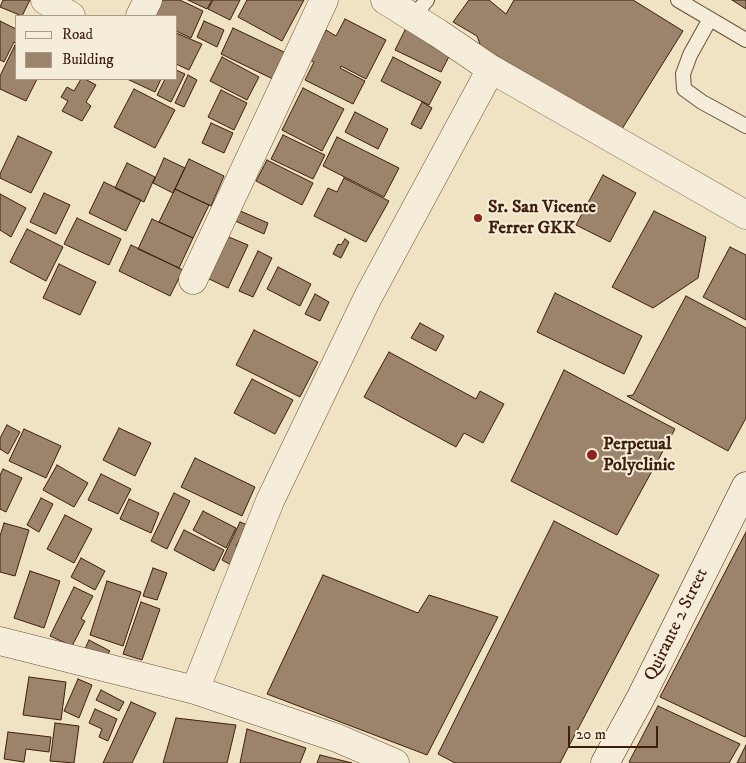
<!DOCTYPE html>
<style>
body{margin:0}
#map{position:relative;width:746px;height:763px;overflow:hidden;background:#efe3c4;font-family:"IM FELL DW Pica",serif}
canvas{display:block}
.legend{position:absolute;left:15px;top:15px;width:162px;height:65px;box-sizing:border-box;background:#f5edd9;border:1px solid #ac9a87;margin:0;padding:6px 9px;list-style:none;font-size:15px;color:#3f1e0b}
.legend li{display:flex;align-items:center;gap:10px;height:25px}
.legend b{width:25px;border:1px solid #ac9a87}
.scale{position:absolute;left:568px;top:726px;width:90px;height:22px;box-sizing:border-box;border:2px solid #3f1e0b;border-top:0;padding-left:6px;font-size:15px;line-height:18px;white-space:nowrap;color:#3f1e0b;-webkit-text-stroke:4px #f5edd9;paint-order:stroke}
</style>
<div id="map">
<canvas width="746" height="763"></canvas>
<ul class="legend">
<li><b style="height:6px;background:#f5edd9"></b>Road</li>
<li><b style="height:14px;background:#9b846b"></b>Building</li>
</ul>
<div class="scale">20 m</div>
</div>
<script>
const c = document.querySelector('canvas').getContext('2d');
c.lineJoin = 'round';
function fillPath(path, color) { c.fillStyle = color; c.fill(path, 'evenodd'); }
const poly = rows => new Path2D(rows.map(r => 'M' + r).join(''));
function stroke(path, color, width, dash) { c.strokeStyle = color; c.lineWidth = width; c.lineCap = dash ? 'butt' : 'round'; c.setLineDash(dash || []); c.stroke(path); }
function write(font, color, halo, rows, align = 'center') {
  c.font = font + ' "IM FELL DW Pica",serif'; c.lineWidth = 4; c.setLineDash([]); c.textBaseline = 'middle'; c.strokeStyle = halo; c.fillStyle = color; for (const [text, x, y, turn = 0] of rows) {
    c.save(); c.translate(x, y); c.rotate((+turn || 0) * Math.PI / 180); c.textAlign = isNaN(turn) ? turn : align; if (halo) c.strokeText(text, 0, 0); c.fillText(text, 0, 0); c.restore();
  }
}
const building = poly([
 [3,0,30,0,22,16,0,7,3,0],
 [161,0,180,0,203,11,191,38,176,31,176,16,153,16,161,0],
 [188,0,212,0,207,9,188,0],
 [213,0,240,0,230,20,208,9,213,0],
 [247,0,304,0,282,41,238,17,247,0],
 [469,0,489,0,506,14,514,0,633,0,683,31,622,129,481,47,477,36,453,22,469,0],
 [732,0,746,0,746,9,732,0],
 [345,19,386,40,366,79,341,66,340,68,365,81,353,104,305,80,314,62,310,60,326,30,336,36,345,19],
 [0,21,16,29,16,44,14,42,4,62,0,60,0,21],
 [204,21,224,30,217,47,197,37,204,21],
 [408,24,454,47,441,72,395,50,408,24],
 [233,28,286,53,273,79,221,54,233,28],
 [176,33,202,44,189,70,176,64,176,33],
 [15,45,16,79,37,79,26,101,0,89,0,76,15,45],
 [222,57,259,77,247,100,210,81,222,57],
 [393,57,441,82,429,105,381,81,393,57],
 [176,70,185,74,171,102,157,95,165,79,176,79,176,70],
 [188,75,197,80,184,107,175,103,188,75],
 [81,79,85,79,96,85,86,102,91,106,82,121,62,111,68,101,61,97,67,87,74,91,81,79],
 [127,79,161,79,155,92,127,79],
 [303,88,344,109,322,151,282,130,303,88],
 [134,89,175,110,155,148,114,127,134,89],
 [221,90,247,103,234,130,208,117,221,90],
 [422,102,432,108,421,129,411,124,422,102],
 [355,112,388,129,378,149,345,132,355,112],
 [211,123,233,133,224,153,202,143,211,123],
 [283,135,325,155,313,179,271,159,283,135],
 [18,136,52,152,31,193,0,178,0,174,18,136],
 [337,137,399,168,384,197,323,166,337,137],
 [164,158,185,168,173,193,153,183,164,158],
 [189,159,224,176,211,206,175,189,189,159],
 [267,160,313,183,302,205,256,181,267,160],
 [127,163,155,177,144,202,115,188,127,163],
 [603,175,636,193,610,242,576,225,603,175],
 [344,178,389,201,366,242,314,216,328,188,337,192,344,178],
 [104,182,141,200,126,231,89,213,104,182],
 [175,189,209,205,193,238,159,222,175,189],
 [44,193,70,205,56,234,30,222,44,193],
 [0,194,26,208,11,237,0,230,0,194],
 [238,210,268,223,264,234,233,220,238,210],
 [654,211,706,237,698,278,653,308,612,287,654,211],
 [77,218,121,239,109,265,64,244,77,218],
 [152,219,193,238,179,268,138,249,152,219],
 [27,229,63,247,46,281,10,262,27,229],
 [224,235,248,245,228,288,205,277,224,235],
 [345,239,349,242,341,258,333,254,338,244,341,245,345,239],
 [131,245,183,270,170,296,119,271,131,245],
 [730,247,746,255,746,320,703,297,730,247],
 [258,251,272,258,253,297,239,291,258,251],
 [59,264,96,282,80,315,43,298,59,264],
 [278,267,311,284,300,306,267,289,278,267],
 [555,293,642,336,624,374,537,332,555,293],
 [315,294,329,302,320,321,305,314,315,294],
 [686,296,746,328,746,418,728,451,627,396,633,395,686,296],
 [420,323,444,336,436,351,411,338,420,323],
 [254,330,318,362,300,397,236,365,254,330],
 [389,352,476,399,480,391,504,404,483,443,464,433,456,447,364,397,389,352],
 [564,370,675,429,617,535,511,481,564,370],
 [252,379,293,400,275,434,234,413,252,379],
 [7,425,20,432,8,454,0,449,0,438,7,425],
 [119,428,151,443,135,476,103,460,119,428],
 [24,429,61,446,46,478,9,461,24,429],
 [195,458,255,487,242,516,181,487,195,458],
 [57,465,88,483,74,507,43,490,57,465],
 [3,469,22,478,6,512,0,509,0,475,3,469],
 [101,474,131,489,118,514,88,500,101,474],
 [174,493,190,501,167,549,151,541,174,493],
 [41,498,53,504,39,532,27,525,41,498],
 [129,499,159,513,151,533,120,519,129,499],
 [203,511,236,528,226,548,193,530,203,511],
 [65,515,92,529,74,563,47,549,65,515],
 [554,521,659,575,560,763,455,763,438,754,554,521],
 [240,522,250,526,243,541,240,539,236,546,241,548,233,566,222,560,240,522],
 [4,523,29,530,15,576,0,572,0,536,4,523],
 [184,530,224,550,214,571,174,550,184,530],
 [746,532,746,735,745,737,660,697,746,532],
 [81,558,105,571,95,590,71,577,81,558],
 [153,568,167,573,157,600,143,596,153,568],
 [30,571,60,581,44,628,14,618,30,571],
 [323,575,418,613,429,595,498,617,427,755,267,694,323,575],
 [107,581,141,592,123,646,90,635,107,581],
 [74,587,93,596,81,619,85,621,72,646,50,636,74,587],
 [141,602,160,609,142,660,123,654,141,602],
 [89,640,110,651,107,655,84,651,89,640],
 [29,677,66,682,61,720,23,715,29,677],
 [78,679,92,685,79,718,64,711,78,679],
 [101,690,124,702,119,711,96,700,101,690],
 [131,702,156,713,132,763,103,763,131,702],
 [658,706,740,744,729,763,631,763,629,762,658,706],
 [95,709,117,719,108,741,99,737,102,729,89,723,95,709],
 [176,718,236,725,227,763,163,763,176,718],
 [55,723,79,726,74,763,50,761,55,723],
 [247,729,306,748,300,763,240,763,247,729],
 [8,732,51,737,49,752,26,749,24,762,4,759,8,732],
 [746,745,746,763,737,763,746,745],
 [320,755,352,763,317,763,320,755]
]);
const lane = poly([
 [678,0,746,40],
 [413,17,427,0],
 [710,19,690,55,683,74,684,89,702,102,746,126]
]);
const street = poly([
 [45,0,71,16],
 [385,0,438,33,491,69,746,215],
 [140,16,148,0],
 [193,280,324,0],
 [0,641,195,690,337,738,395,763],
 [195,690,270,501,368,297,491,69]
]);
const secondary = poly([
 [605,763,640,699,746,486]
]);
const markers = [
 [478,218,5,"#8f2418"],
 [592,455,6,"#8f2418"]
];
const poiNames = [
 ["Sr. San Vicente",488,208],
 ["Ferrer GKK",488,229],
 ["Perpetual",603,445],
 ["Polyclinic",603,466]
];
const streetNames = [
 ["Quirante 2 Street",677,625,-64]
];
fillPath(building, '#9b846b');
stroke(building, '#3f1e0b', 1);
stroke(lane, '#6b4f39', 16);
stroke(street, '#6b4f39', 29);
stroke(secondary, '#3f1e0b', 29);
stroke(lane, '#f5edd9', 14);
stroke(street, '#f5edd9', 28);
stroke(secondary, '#f5edd9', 28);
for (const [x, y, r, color] of markers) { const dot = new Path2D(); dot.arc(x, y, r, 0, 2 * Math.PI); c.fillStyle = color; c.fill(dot); stroke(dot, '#f5edd9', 2); }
write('bold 18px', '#3f1e0b', '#f5edd9', poiNames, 'left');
write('18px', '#3f1e0b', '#f5edd9', streetNames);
</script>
